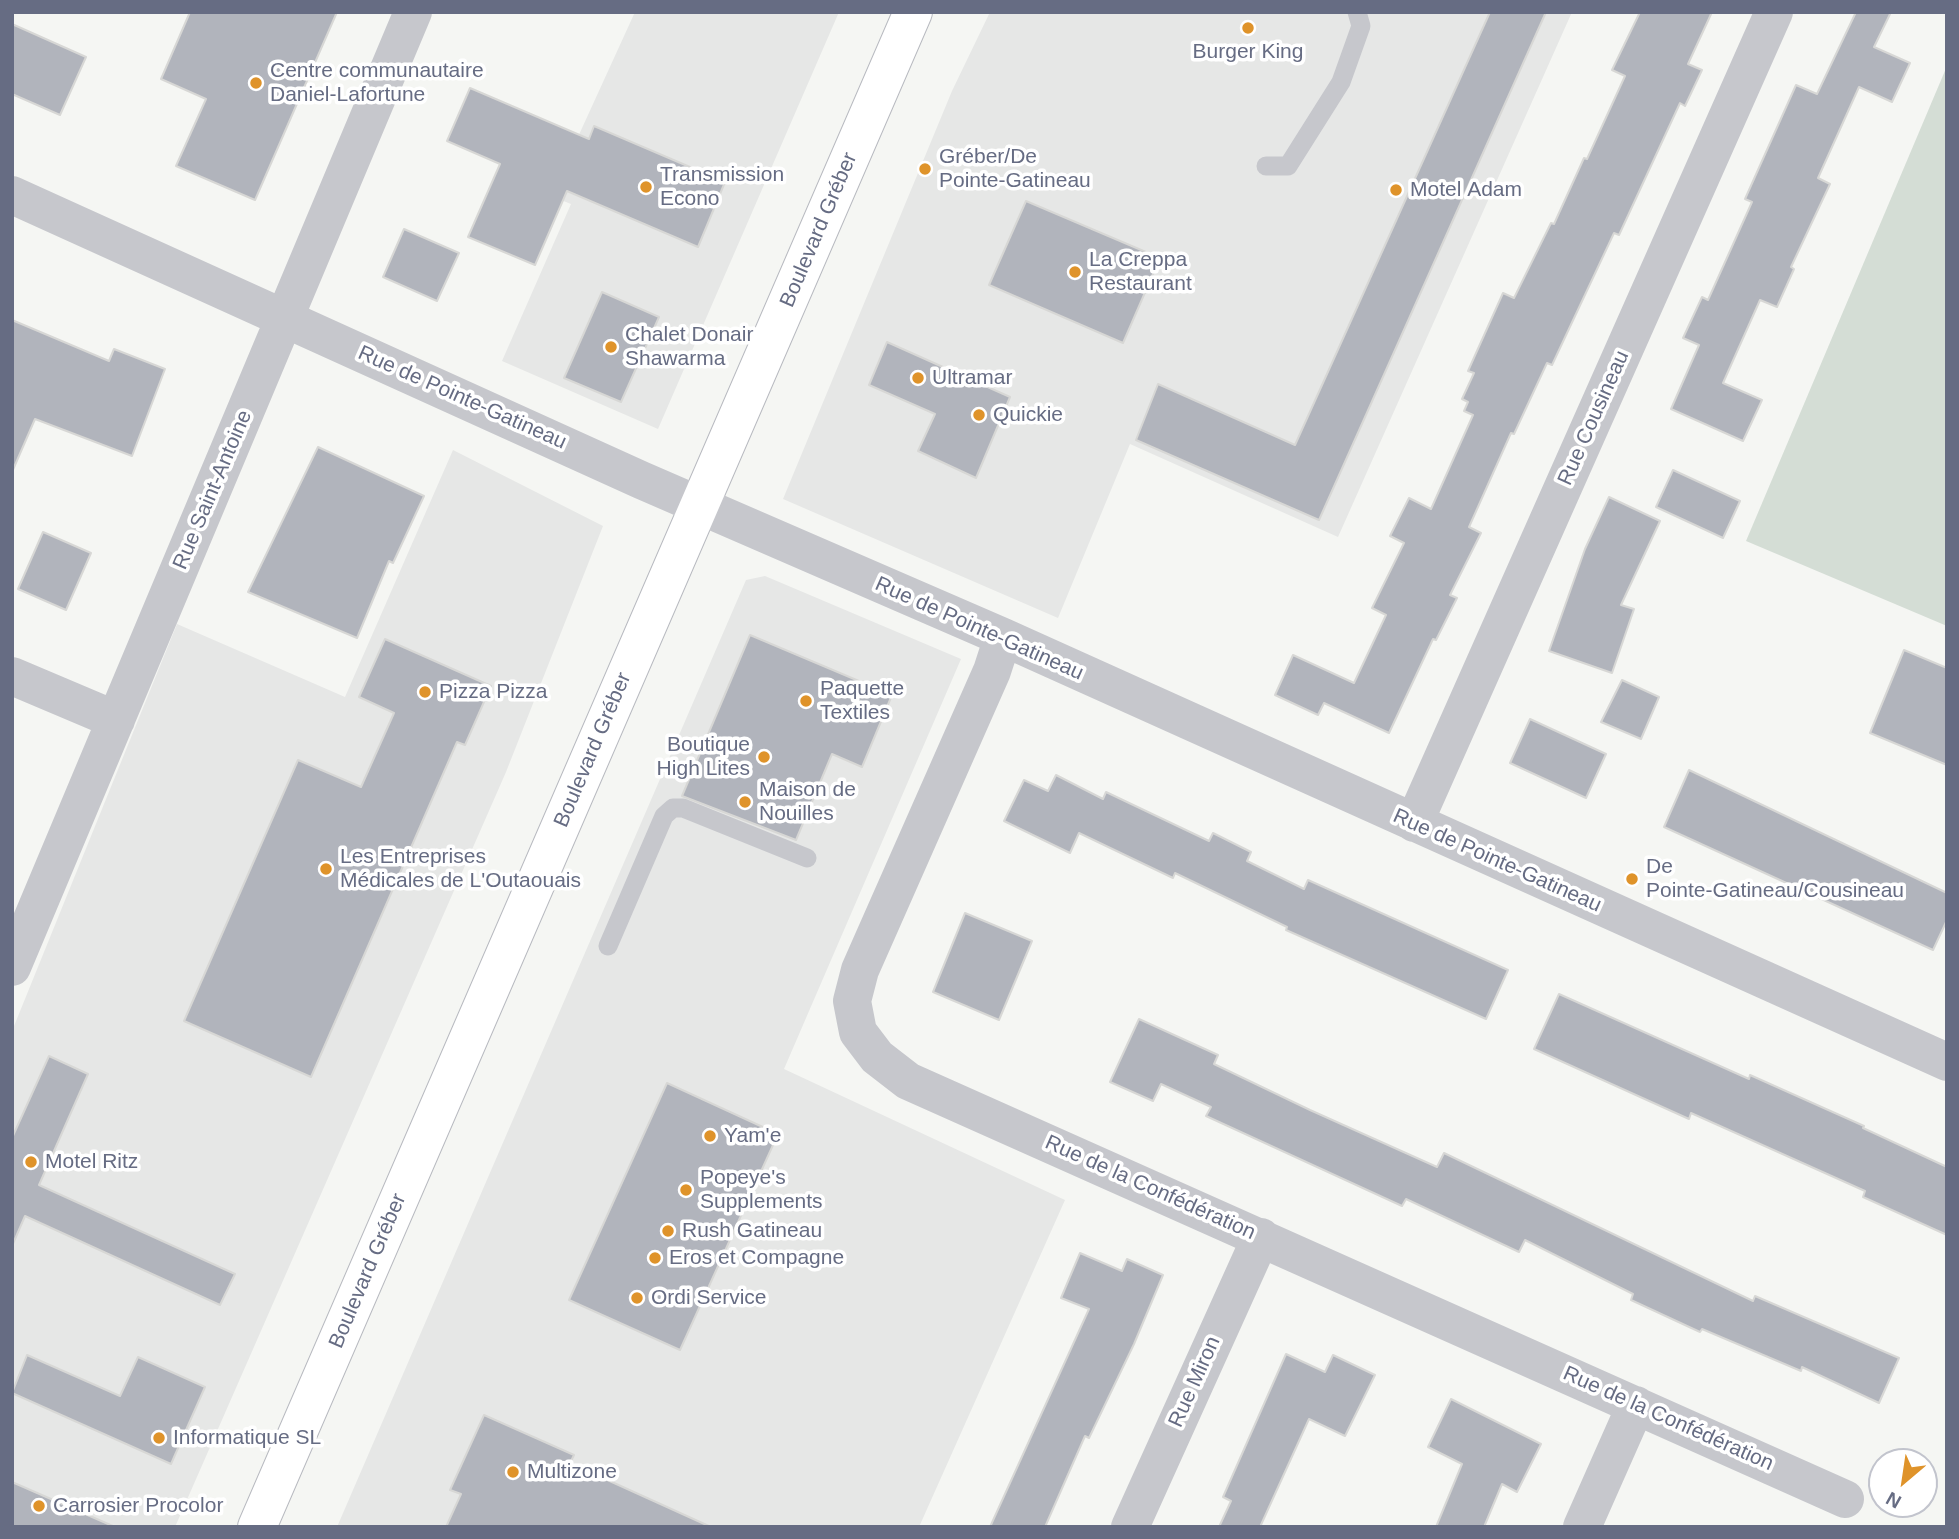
<!DOCTYPE html>
<meta charset="utf-8">
<style>
body{margin:0}
#map{position:relative;width:1959px;height:1539px;overflow:hidden;background:#f5f6f3;font-family:Helvetica,sans-serif}
canvas{display:block}
.frame{position:absolute;inset:0;border:14px solid #666c83;pointer-events:none}
.north{position:absolute;left:1868px;top:1448px;width:70px;height:70px;box-sizing:border-box;background:#fff;border:2px solid #c2c4cd;border-radius:50%;rotate:209deg;font-size:19px;font-weight:700;line-height:28px;text-align:center;color:#666c83}
.north::after{content:'';display:block;margin:auto;width:24px;height:32px;background:#df932a;clip-path:polygon(50% 0,100% 100%,50% 72%,0 100%)}
</style>
<div id="map">
<canvas width="1959" height="1539"></canvas>
<div class="frame"></div>
<div class="north">N</div>
</div>
<script>
const c = document.querySelector('canvas').getContext('2d');
c.lineJoin = 'round';
function fillPath(path, color) { c.fillStyle = color; c.fill(path, 'evenodd'); }
const poly = rows => new Path2D(rows.map(r => 'M' + r).join(''));
function stroke(path, color, width, dash) { c.strokeStyle = color; c.lineWidth = width; c.lineCap = dash ? 'butt' : 'round'; c.setLineDash(dash || []); c.stroke(path); }
function write(font, color, halo, rows, align = 'center') {
  c.font = font + ' Helvetica,sans-serif'; c.lineWidth = 7; c.setLineDash([]); c.textBaseline = 'middle'; c.strokeStyle = halo; c.fillStyle = color; for (const [text, x, y, turn = 0] of rows) {
    c.save(); c.translate(x, y); c.rotate((+turn || 0) * Math.PI / 180); c.textAlign = isNaN(turn) ? turn : align; if (halo) c.strokeText(text, 0, 0); c.fillText(text, 0, 0); c.restore();
  }
}
const built = poly([
 [635,12,839,12,658,429,502,361,571,204,551,196],
 [990,12,1572,12,1338,537,1130,444,1058,618,783,499,952,91],
 [453,450,603,526,506,772,175,1527,12,1527,12,1031,177,624,345,697],
 [765,576,961,659,784,1069,1065,1200,919,1527,337,1527,746,580]
]);
const green = poly([
 [1947,66,1947,626,1746,541]
]);
const building = poly([
 [190,12,337,12,255,200,176,166,206,99,161,79,190,12],
 [1490,12,1546,12,1319,520,1136,440,1158,384,1295,445,1490,12],
 [1640,12,1712,12,1688,64,1702,70,1685,106,1680,103,1619,235,1614,233,1552,365,1547,363,1514,434,1511,433,1469,527,1481,533,1450,595,1457,598,1436,640,1433,639,1389,733,1324,703,1318,715,1275,695,1293,655,1354,683,1386,615,1372,608,1404,543,1390,536,1409,498,1431,509,1473,415,1464,411,1468,402,1462,399,1474,373,1468,371,1503,293,1514,298,1551,223,1554,224,1584,158,1587,159,1625,76,1612,70,1640,12],
 [1856,12,1891,12,1874,47,1910,63,1892,102,1859,87,1818,178,1830,184,1791,267,1794,269,1777,307,1760,300,1723,383,1762,400,1743,441,1671,409,1699,345,1683,338,1702,297,1708,300,1752,202,1745,199,1796,85,1817,94,1856,12],
 [12,24,86,57,60,115,12,94,12,24],
 [470,88,589,139,594,126,725,182,698,247,567,191,535,265,468,237,500,164,447,141,470,88],
 [1026,201,1160,258,1123,343,989,285,1026,201],
 [404,229,459,253,437,301,383,277,404,229],
 [602,292,659,317,621,402,564,378,602,292],
 [12,320,109,361,114,349,165,369,132,456,35,419,12,472,12,320],
 [887,342,1010,397,976,478,918,451,935,414,869,385,887,342],
 [318,447,424,496,393,563,389,561,357,638,248,592,318,447],
 [1673,470,1740,501,1723,538,1656,507,1673,470],
 [1609,497,1660,521,1621,605,1634,609,1612,673,1549,651,1585,549,1609,497],
 [43,532,91,553,66,610,18,589,43,532],
 [750,635,892,695,862,767,832,754,796,840,682,796,750,635],
 [385,639,491,686,465,745,457,742,311,1077,184,1021,298,760,361,787,394,713,359,697,385,639],
 [1904,650,1947,668,1947,765,1870,733,1904,650],
 [1622,680,1659,697,1641,739,1601,722,1622,680],
 [1530,719,1606,754,1586,798,1510,763,1530,719],
 [1689,770,1947,893,1947,920,1933,950,1664,827,1689,770],
 [1056,775,1103,799,1106,792,1209,841,1213,833,1251,852,1247,861,1304,889,1308,880,1508,970,1486,1019,1286,930,1287,927,1175,873,1173,878,1079,833,1070,853,1004,821,1024,780,1048,791,1056,775],
 [965,913,1032,941,999,1020,933,992,965,913],
 [1559,994,1749,1079,1750,1075,1864,1126,1863,1128,1947,1167,1947,1235,1863,1197,1865,1191,1691,1113,1689,1119,1534,1049,1559,994],
 [1139,1019,1218,1055,1214,1064,1310,1110,1437,1167,1444,1153,1753,1301,1755,1296,1899,1358,1879,1403,1802,1367,1801,1371,1702,1329,1700,1332,1631,1300,1633,1294,1525,1240,1519,1252,1406,1199,1402,1206,1206,1116,1211,1107,1161,1084,1153,1101,1110,1082,1139,1019],
 [49,1056,88,1074,39,1185,235,1274,220,1305,25,1216,12,1246,12,1138,49,1056],
 [667,1083,778,1134,680,1350,569,1300,667,1083],
 [1080,1253,1122,1271,1127,1259,1163,1275,1134,1344,1089,1438,1085,1436,1045,1527,990,1527,1089,1309,1061,1298,1080,1253],
 [1286,1354,1325,1372,1333,1355,1375,1375,1345,1436,1309,1419,1260,1527,1219,1527,1231,1501,1223,1497,1286,1354],
 [27,1355,120,1396,138,1357,205,1387,171,1464,12,1393,27,1355],
 [1451,1399,1541,1444,1517,1492,1502,1484,1484,1527,1436,1527,1462,1464,1428,1447,1451,1399],
 [484,1415,574,1455,570,1463,711,1527,446,1527,461,1494,450,1490,484,1415],
 [12,1482,115,1527,12,1527,12,1482]
]);
const service = poly([
 [1266,166,1288,166,1341,82,1361,26,1357,12],
 [608,946,664,816,673,808,683,808,807,858]
]);
const minor = poly([
 [12,195,641,480,1003,637,1947,1062],
 [1003,637,992,671,860,970,852,1001,858,1032,877,1057,908,1081,1845,1499],
 [12,676,116,720],
 [1414,823,1774,12],
 [12,967,413,12],
 [1130,1527,1261,1237],
 [1582,1527,1636,1405]
]);
const secondary = poly([
 [257,1527,913,12]
]);
const markers = [
 [1248,28,7,"#df932a"],
 [256,83,7,"#df932a"],
 [925,169,7,"#df932a"],
 [646,187,7,"#df932a"],
 [1396,190,7,"#df932a"],
 [1075,272,7,"#df932a"],
 [611,347,7,"#df932a"],
 [918,378,7,"#df932a"],
 [979,415,7,"#df932a"],
 [425,692,7,"#df932a"],
 [806,701,7,"#df932a"],
 [764,757,7,"#df932a"],
 [745,802,7,"#df932a"],
 [326,869,7,"#df932a"],
 [1632,879,7,"#df932a"],
 [710,1136,7,"#df932a"],
 [31,1162,7,"#df932a"],
 [686,1190,7,"#df932a"],
 [668,1231,7,"#df932a"],
 [655,1258,7,"#df932a"],
 [637,1298,7,"#df932a"],
 [159,1438,7,"#df932a"],
 [513,1472,7,"#df932a"],
 [39,1506,7,"#df932a"]
];
const poiNames = [
 ["Burger King",1248,52,"center"],
 ["Centre communautaire",270,71],
 ["Daniel-Lafortune",270,95],
 ["Gréber/De",939,157],
 ["Pointe-Gatineau",939,181],
 ["Transmission",660,175],
 ["Econo",660,199],
 ["Motel Adam",1410,190],
 ["La Creppa",1089,260],
 ["Restaurant",1089,284],
 ["Chalet Donair",625,335],
 ["Shawarma",625,359],
 ["Ultramar",932,378],
 ["Quickie",993,415],
 ["Paquette",820,689],
 ["Textiles",820,713],
 ["Pizza Pizza",439,692],
 ["Boutique",750,745,"right"],
 ["High Lites",750,769,"right"],
 ["Maison de",759,790],
 ["Nouilles",759,814],
 ["Les Entreprises",340,857],
 ["Médicales de L'Outaouais",340,881],
 ["De",1646,867],
 ["Pointe-Gatineau/Cousineau",1646,891],
 ["Yam'e",724,1136],
 ["Motel Ritz",45,1162],
 ["Popeye's",700,1178],
 ["Supplements",700,1202],
 ["Rush Gatineau",682,1231],
 ["Eros et Compagne",669,1258],
 ["Ordi Service",651,1298],
 ["Informatique SL",173,1438],
 ["Multizone",527,1472],
 ["Carrosier Procolor",53,1506]
];
const streetNames = [
 ["Boulevard Gréber",819,230,-67],
 ["Rue de Pointe-Gatineau",462,398,24],
 ["Rue Cousineau",1594,418,-66],
 ["Rue Saint-Antoine",213,490,-67],
 ["Rue de Pointe-Gatineau",979,629,24],
 ["Boulevard Gréber",593,750,-67],
 ["Rue de Pointe-Gatineau",1497,861,24],
 ["Rue de la Confédération",1150,1188,24],
 ["Boulevard Gréber",368,1271,-67],
 ["Rue Miron",1195,1382,-66],
 ["Rue de la Confédération",1668,1419,24]
];
fillPath(built, '#e6e7e6');
fillPath(green, '#d4ddd5');
fillPath(building, '#b1b4bc');
stroke(building, '#d7d7d5', 2);
stroke(secondary, '#b8bac0', 40);
stroke(service, '#c6c7cc', 19);
stroke(minor, '#c6c7cc', 38);
stroke(secondary, '#fff', 38);
for (const [x, y, r, color] of markers) { const dot = new Path2D(); dot.arc(x, y, r, 0, 2 * Math.PI); c.fillStyle = color; c.fill(dot); stroke(dot, '#fff', 2.5); }
write('21px', '#666c83', '#fff', poiNames, 'left');
write('21px', '#666c83', '#fff', streetNames);
</script>
